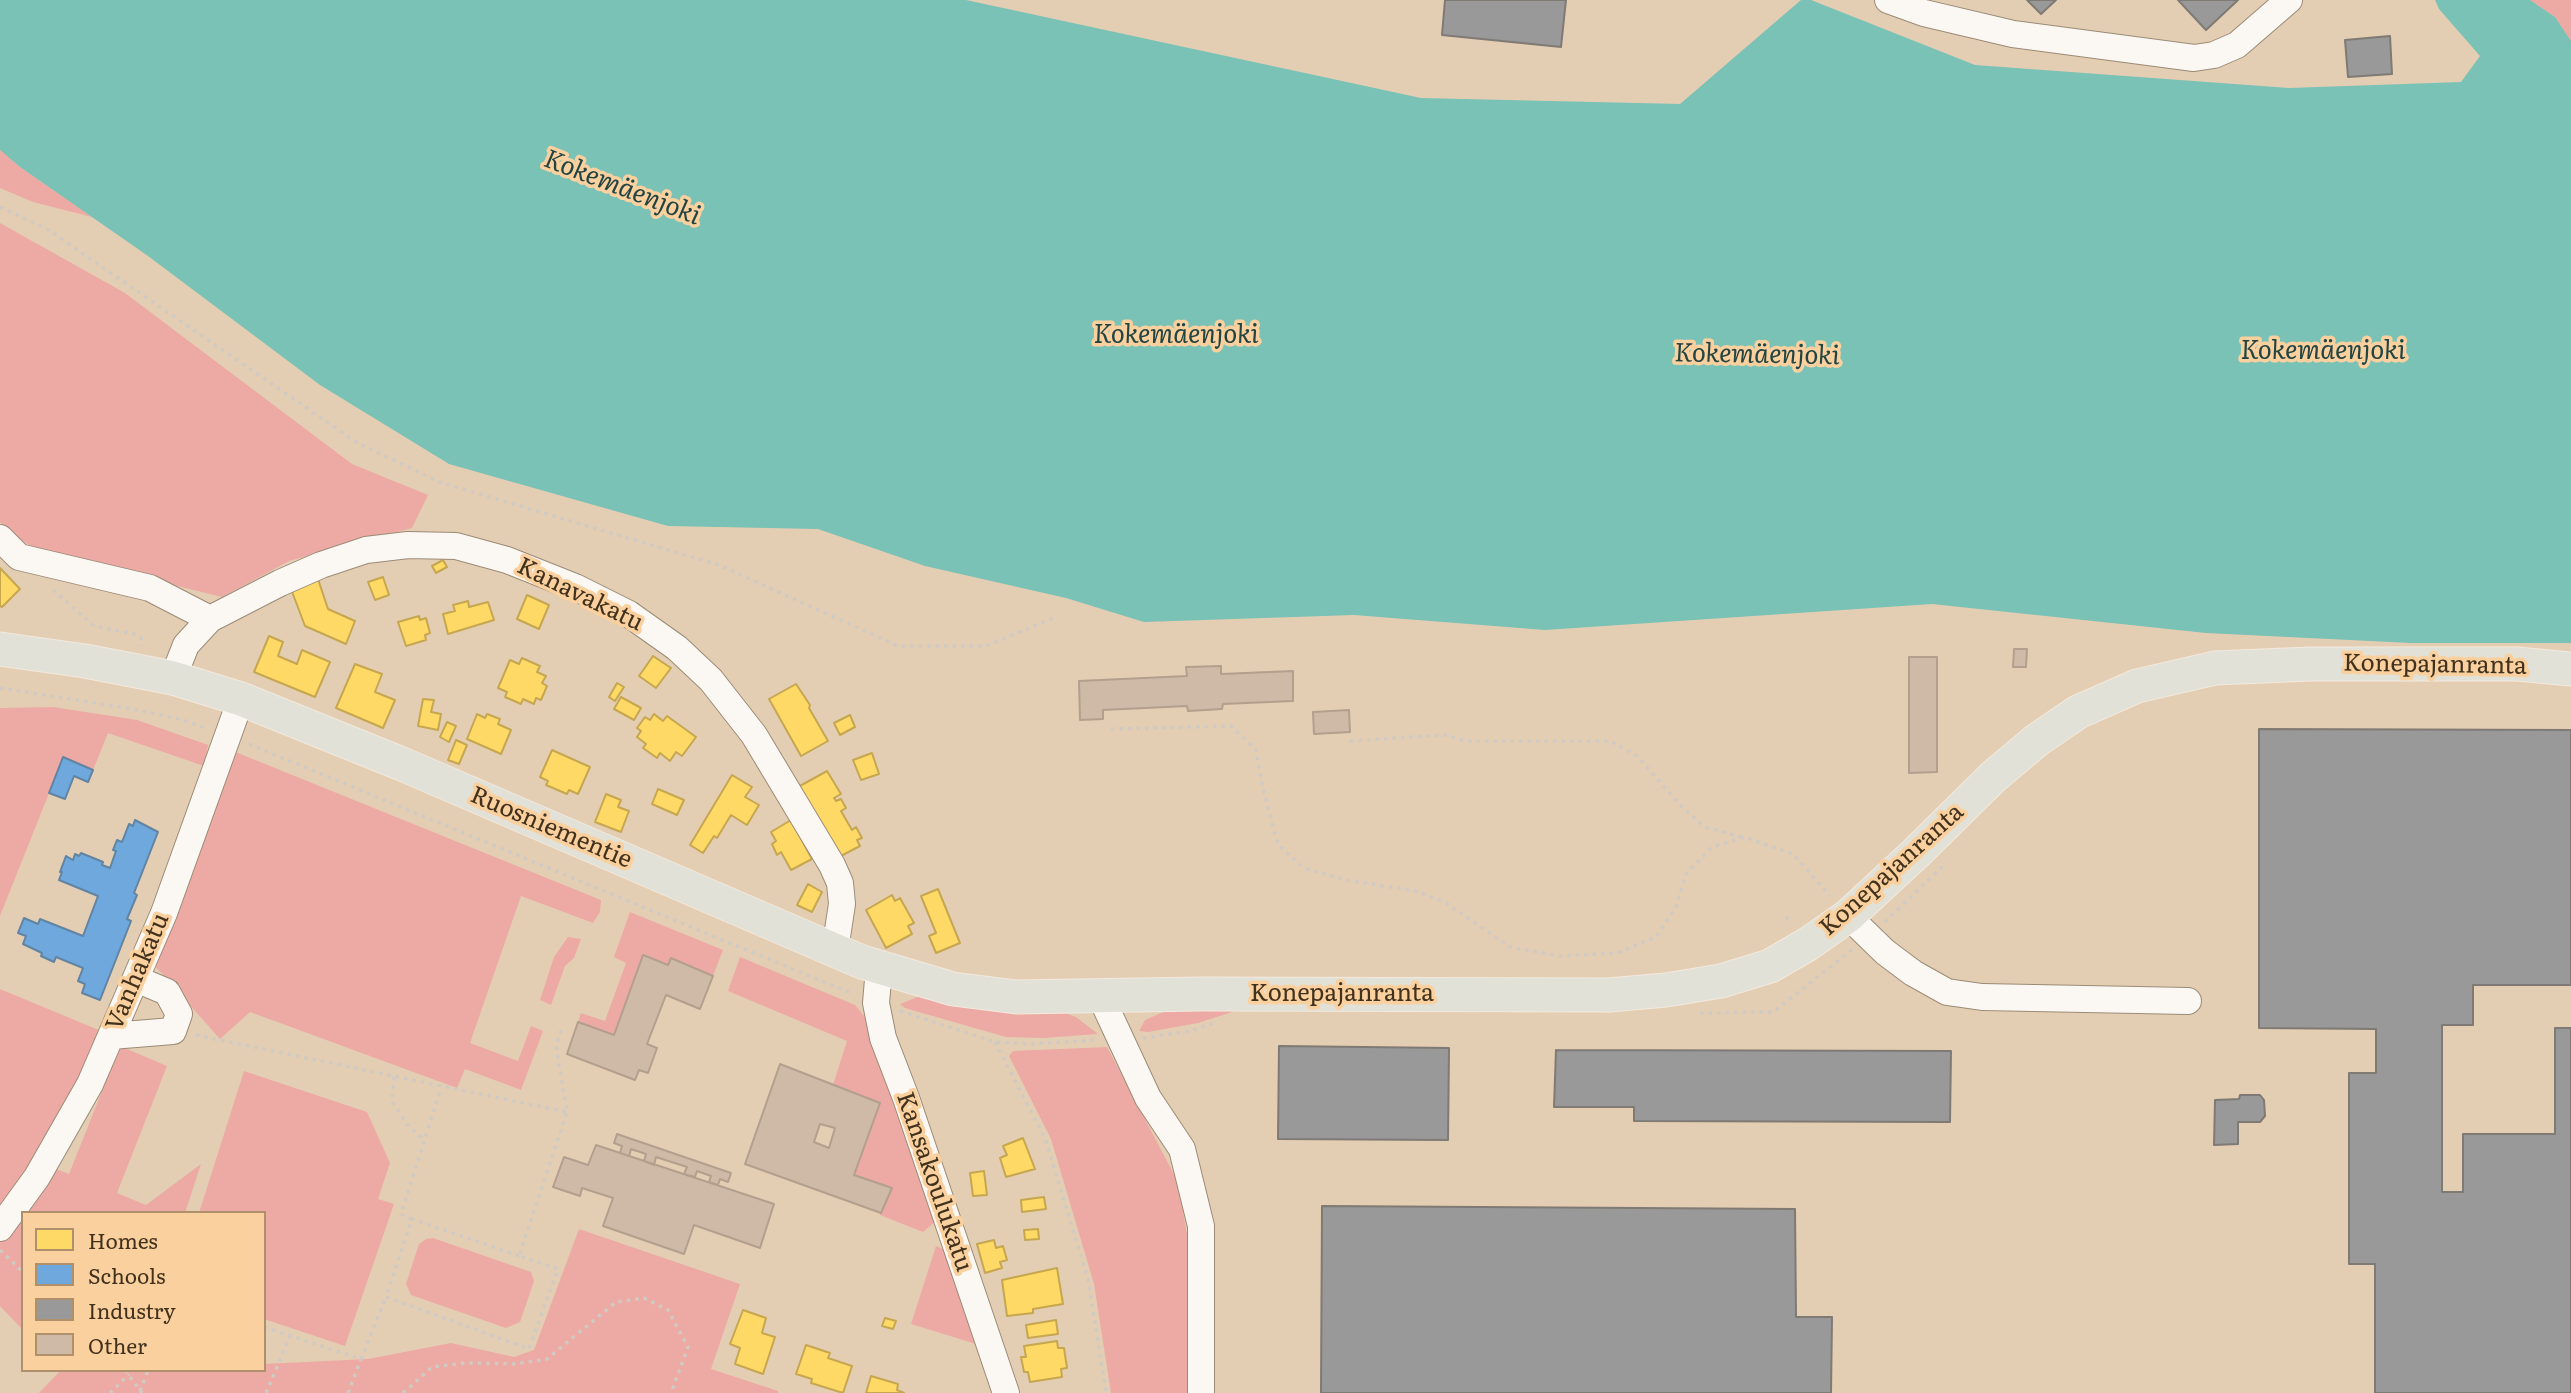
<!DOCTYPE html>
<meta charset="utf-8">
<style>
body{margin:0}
#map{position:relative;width:2571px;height:1393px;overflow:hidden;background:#e4ceb3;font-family:Literata,serif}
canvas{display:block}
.legend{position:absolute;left:21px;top:1211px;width:245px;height:161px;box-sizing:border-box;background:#f9d09e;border:2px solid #af906a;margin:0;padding:9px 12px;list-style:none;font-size:21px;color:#41311d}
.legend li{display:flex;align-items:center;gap:14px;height:35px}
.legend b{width:35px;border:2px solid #af906a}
</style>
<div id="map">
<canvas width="2571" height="1393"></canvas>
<ul class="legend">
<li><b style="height:19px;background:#ffd966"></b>Homes</li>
<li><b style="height:19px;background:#6fa8dc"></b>Schools</li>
<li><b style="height:19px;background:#999"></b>Industry</li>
<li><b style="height:19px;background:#cfbaa8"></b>Other</li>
</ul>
</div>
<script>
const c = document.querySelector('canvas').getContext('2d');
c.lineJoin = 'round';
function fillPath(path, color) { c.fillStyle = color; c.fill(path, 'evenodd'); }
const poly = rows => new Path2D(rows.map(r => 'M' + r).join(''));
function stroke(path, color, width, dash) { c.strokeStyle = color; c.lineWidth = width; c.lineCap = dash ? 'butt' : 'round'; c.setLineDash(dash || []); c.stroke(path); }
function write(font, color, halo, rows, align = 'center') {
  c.font = font + ' Literata,serif'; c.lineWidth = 7; c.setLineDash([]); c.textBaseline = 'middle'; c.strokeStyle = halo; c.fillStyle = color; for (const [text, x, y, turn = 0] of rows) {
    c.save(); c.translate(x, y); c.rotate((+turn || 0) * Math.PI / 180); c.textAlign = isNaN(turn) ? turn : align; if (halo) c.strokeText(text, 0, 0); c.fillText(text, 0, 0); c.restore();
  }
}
const green = poly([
 [2530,0,2571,0,2571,41,2555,17],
 [0,150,20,167,92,217,33,202,0,188],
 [0,223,125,293,352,464,428,495,412,528,289,561,222,597,43,553,14,536,0,522],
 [53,707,137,720,208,745,204,766,108,733,93,770,63,758,0,916,0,708],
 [233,751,601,900,600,912,593,923,521,896,470,1043,518,1061,531,1026,543,1031,521,1090,465,1069,457,1088,250,1012,220,1039,155,966],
 [630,912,723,950,713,976,671,958,668,965,644,955,614,1035,578,1022,581,1013,605,1021,626,963,614,957],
 [568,937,581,939,574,958,565,966,551,1005,540,1000,554,957],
 [740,957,855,1005,865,1017,938,1219,923,1232,880,1215,891,1188,854,1175,880,1103,833,1085,847,1041,728,991],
 [0,989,101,1031,64,1116,0,1214],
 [920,996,983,1010,1060,1011,1076,1017,1098,1034,1043,1038,1006,1037,905,1008,900,1004],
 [1241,1009,1198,1023,1148,1032,1139,1031,1145,1020,1168,1010],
 [120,1046,167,1066,117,1193,146,1205,201,1164,185,1213,23,1213,23,1330,0,1306,0,1239,56,1169,69,1174],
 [1107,1047,1178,1182,1188,1240,1188,1393,1111,1393,1094,1284,1051,1139,1009,1056,1013,1051],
 [244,1071,367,1112,390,1163,378,1199,394,1204,345,1346,264,1319,264,1213,199,1213],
 [579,1229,740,1284,711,1369,778,1391,778,1393,39,1393,61,1370,264,1370,264,1364,368,1359,451,1343,514,1357,534,1350],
 [433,1238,531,1272,534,1281,520,1322,506,1328,411,1295,406,1284,419,1244,426,1239],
 [936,1246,947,1251,976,1344,911,1324]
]);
const water = poly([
 [0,0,966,0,1421,98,1680,104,1801,0,1811,0,1975,65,2289,88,2461,82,2480,56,2439,9,2435,0,2530,0,2555,17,2571,41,2571,643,2411,643,2206,633,1932,604,1545,630,1354,615,1144,622,1066,598,925,566,818,529,668,526,449,464,320,385,148,256,20,167,0,150]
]);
const homes = poly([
 [443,560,447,567,436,573,432,566,443,560],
 [0,568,20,589,2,607,0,606,0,568],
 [383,577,389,595,375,600,368,582,383,577],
 [318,579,328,609,355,621,346,644,305,626,291,589,318,579],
 [527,595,549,605,539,629,517,619,527,595],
 [468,601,469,607,488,602,494,620,448,634,443,614,455,611,453,605,468,601],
 [419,616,420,620,426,618,430,633,425,635,426,640,406,646,398,622,419,616],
 [269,636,283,642,278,656,297,664,302,650,330,662,315,697,254,672,269,636],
 [653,656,671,668,656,688,639,676,653,656],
 [522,658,540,666,537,672,546,676,542,683,547,686,541,700,536,698,534,704,523,699,521,704,505,697,507,692,498,688,510,660,519,664,522,658],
 [355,664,382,674,375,692,395,700,383,728,336,708,355,664],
 [617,683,624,687,615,701,609,697,617,683],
 [796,684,810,705,809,708,828,741,801,756,769,699,796,684],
 [621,697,641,708,634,720,614,709,621,697],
 [423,699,434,700,431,712,441,714,438,730,418,726,423,699],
 [477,714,485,718,487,714,500,719,498,724,511,730,501,754,467,739,477,714],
 [654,714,663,721,667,716,696,737,682,756,676,752,670,761,660,753,657,758,643,748,646,744,637,737,641,731,637,728,645,717,650,720,654,714],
 [850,715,855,727,840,735,834,723,850,715],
 [447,722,456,726,449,742,440,737,447,722],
 [456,740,467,745,459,764,448,760,456,740],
 [552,750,590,767,578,794,569,790,567,794,546,785,548,781,540,777,552,750],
 [872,753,879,774,861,780,853,760,872,753],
 [827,771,841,794,834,798,836,801,841,799,846,808,841,811,852,830,856,827,862,838,857,840,860,846,837,858,798,787,827,771],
 [732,775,752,787,745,797,759,805,747,825,731,815,717,838,714,836,703,853,690,845,732,775],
 [658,789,684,800,677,815,652,804,658,789],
 [606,794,621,800,618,807,629,811,621,832,595,822,606,794],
 [791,820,812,859,791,870,781,852,777,855,772,844,776,841,771,832,791,820],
 [808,884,822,892,812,912,797,905,808,884],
 [938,889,960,943,936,953,929,936,936,933,921,896,938,889],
 [892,895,895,901,900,898,914,923,908,926,912,934,886,948,866,910,892,895],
 [1023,1138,1035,1169,1006,1177,1000,1158,1007,1155,1003,1146,1023,1138],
 [984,1171,987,1195,973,1196,970,1173,984,1171],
 [1044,1197,1046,1209,1022,1212,1021,1200,1044,1197],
 [1038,1229,1039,1239,1025,1240,1024,1230,1038,1229],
 [994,1240,996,1248,1003,1246,1007,1260,1000,1262,1002,1268,985,1273,977,1244,994,1240],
 [1057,1268,1063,1304,1033,1309,1033,1313,1007,1316,1002,1280,1057,1268],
 [743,1310,766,1318,762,1333,775,1337,763,1374,735,1364,740,1348,730,1344,743,1310],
 [885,1318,896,1321,893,1329,882,1326,885,1318],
 [1056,1320,1058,1334,1028,1338,1026,1325,1056,1320],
 [1057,1341,1058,1348,1064,1348,1067,1368,1061,1369,1062,1377,1030,1382,1028,1372,1024,1372,1021,1357,1026,1357,1024,1346,1057,1341],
 [806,1345,830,1353,828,1358,852,1366,843,1393,811,1383,812,1379,796,1374,806,1345],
 [871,1376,898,1384,897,1390,904,1393,866,1393,871,1376]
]);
const schools = poly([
 [63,757,93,770,88,782,74,776,65,799,49,793,63,757],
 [135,820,158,832,134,893,137,895,127,919,131,921,100,1000,82,993,85,984,78,981,83,968,56,957,54,962,41,956,42,953,23,944,26,936,18,933,24,918,38,924,40,919,83,936,98,896,59,880,62,872,60,872,66,856,73,860,75,854,79,856,81,853,103,862,102,865,110,868,116,851,113,850,117,840,122,842,129,824,133,826,135,820]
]);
const industry = poly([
 [1445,0,1566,0,1561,47,1442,35,1445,0],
 [2027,0,2056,0,2041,14,2027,0],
 [2178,0,2238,0,2206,30,2178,0],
 [2390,36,2392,74,2348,77,2345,40,2390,36],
 [2259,729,2571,730,2571,985,2473,985,2473,1025,2442,1025,2442,1192,2463,1192,2463,1134,2555,1134,2555,1028,2571,1028,2571,1393,2375,1393,2375,1264,2349,1264,2349,1073,2376,1073,2376,1029,2259,1028,2259,729],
 [1279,1046,1449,1048,1448,1140,1278,1139,1279,1046],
 [1556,1050,1951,1051,1950,1122,1634,1121,1634,1107,1554,1107,1556,1050],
 [2240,1095,2260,1095,2264,1100,2265,1116,2260,1122,2238,1122,2238,1144,2214,1145,2215,1100,2239,1099,2240,1095],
 [1322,1206,1795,1209,1796,1317,1832,1317,1831,1393,1321,1393,1322,1206]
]);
const building = poly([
 [2014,649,2027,649,2026,667,2013,667,2014,649],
 [1909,657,1937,657,1937,772,1909,773,1909,657],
 [1221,666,1221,674,1293,671,1293,701,1223,704,1222,709,1188,711,1187,706,1103,710,1103,719,1080,720,1079,681,1187,676,1186,667,1221,666],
 [1349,710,1350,732,1314,734,1313,712,1349,710],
 [643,955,668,965,671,958,713,976,700,1009,666,995,647,1044,657,1048,648,1073,639,1070,635,1080,567,1054,578,1022,614,1035,643,955],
 [780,1064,880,1103,854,1175,892,1188,881,1213,745,1164,780,1064],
 [820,1124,835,1128,829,1148,814,1142,820,1124],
 [617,1134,731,1173,728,1182,720,1179,718,1185,709,1182,711,1176,697,1171,695,1177,684,1174,687,1167,656,1157,654,1165,644,1161,646,1154,631,1149,629,1156,620,1153,622,1146,614,1143,617,1134],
 [596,1145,774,1204,760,1248,694,1225,684,1254,603,1226,613,1198,582,1188,580,1196,553,1187,564,1157,588,1165,596,1145]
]);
const path = poly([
 [0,207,47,229,356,442,439,482,719,565,898,646,986,646,1058,616],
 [53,590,94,626,135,634,141,638,141,646],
 [0,688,127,708,180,719,206,728],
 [1111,729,1231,726,1256,750,1263,789,1278,845,1304,868,1346,880,1416,891,1446,903,1510,947,1559,956,1617,953,1656,937,1676,907,1686,874,1712,847,1744,837,1793,854,1830,896],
 [1350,741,1444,735,1467,741,1610,741,1637,756,1681,806,1705,827,1742,837],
 [249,744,853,994],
 [1786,917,1792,924],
 [1885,922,1945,864],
 [900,1011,995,1042,1031,1044,1097,1040],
 [1700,1013,1773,1012,1853,949],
 [196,1035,567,1112],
 [1143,1038,1190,1031,1217,1022],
 [995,1042,1045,1138,1088,1279,1106,1393],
 [394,1077,392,1101,407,1124,424,1140],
 [412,1219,401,1214,441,1088],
 [0,1250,23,1272],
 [519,1256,412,1219,386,1297,529,1349,558,1269,519,1256,567,1112,556,1046,562,1028],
 [264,1327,361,1359,386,1297],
 [125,1370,142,1393],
 [140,1391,148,1370],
 [110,1393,129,1374],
 [266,1393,290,1336],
 [348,1393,361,1359],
 [403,1393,432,1367,466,1363,514,1364,547,1359,616,1302,644,1298,668,1310,688,1347,671,1393]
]);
const minor = poly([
 [1888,0,1924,13,2013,34,2194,58,2214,55,2237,45,2289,0],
 [0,538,19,557,150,588,210,619],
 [173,678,186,645,210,619,280,583,321,565,366,550,408,545,456,546,507,560,575,587,629,614,677,648,711,680,754,735,832,865,840,883,842,904,835,950],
 [1848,916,1885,952,1913,973,1947,992,1982,997,2188,1001],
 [879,968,876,1003,883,1038,906,1098,1006,1393],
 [1100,995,1148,1098,1182,1149,1201,1226,1201,1393],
 [111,1036,173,1031,179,1014,167,992,136,979],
 [0,1228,37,1177,90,1084,164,913,241,699]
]);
const major = poly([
 [0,649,85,661,173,678,241,699,402,764,862,962,953,989,1016,997,1201,994,1609,995,1666,990,1721,981,1770,966,1808,944,1848,916,1916,853,1993,777,2037,740,2078,712,2137,686,2215,668,2310,664,2517,664,2571,669]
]);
const streetNames = [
 ["Kanavakatu",580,595,26],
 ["Konepajanranta",2435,665,1],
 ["Ruosniementie",551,828,23],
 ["Konepajanranta",1892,870,-42],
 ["Vanhakatu",138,972,-67],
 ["Konepajanranta",1342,994],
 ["Kansakoulukatu",934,1182,71]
];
const waterNames = [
 ["Kokemäenjoki",622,188,21],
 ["Kokemäenjoki",1176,335],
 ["Kokemäenjoki",2323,351],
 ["Kokemäenjoki",1757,355,1]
];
fillPath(green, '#eda9a4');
fillPath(water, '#7ac1b6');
fillPath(homes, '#ffd966');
stroke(homes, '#c6a750', 2);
fillPath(schools, '#6fa8dc');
stroke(schools, '#6184a3', 2);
fillPath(industry, '#999');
stroke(industry, '#7f7a74', 2);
fillPath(building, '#cfbaa8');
stroke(building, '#b39f8d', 2);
stroke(minor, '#9b8b76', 28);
stroke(major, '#f3e9dd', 35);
stroke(path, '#d0cac2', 3.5, [3.5, 5]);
stroke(minor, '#fbf8f4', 26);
stroke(major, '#e1e1d8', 33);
write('24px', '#41311d', '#f9d09e', streetNames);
write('italic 26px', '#224442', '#f9d09e', waterNames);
</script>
